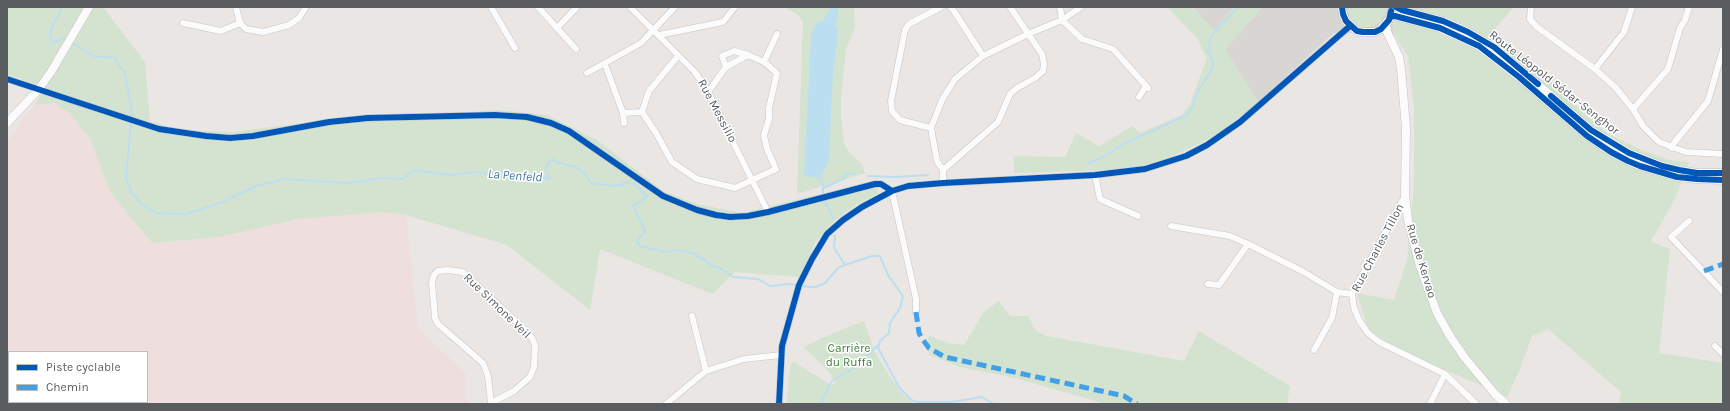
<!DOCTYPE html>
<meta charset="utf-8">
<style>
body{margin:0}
#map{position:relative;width:1730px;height:411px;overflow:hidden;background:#e9e6e3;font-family:Karla,sans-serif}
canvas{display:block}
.frame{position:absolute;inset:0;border:8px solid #595d60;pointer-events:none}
.legend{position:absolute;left:8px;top:351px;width:140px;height:52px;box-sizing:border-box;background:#fff;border:1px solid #bdbebf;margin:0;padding:5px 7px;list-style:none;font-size:12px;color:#595d60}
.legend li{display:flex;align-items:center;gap:8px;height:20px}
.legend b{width:20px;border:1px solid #bdbebf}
</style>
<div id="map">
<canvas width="1730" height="411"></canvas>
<div class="frame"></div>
<ul class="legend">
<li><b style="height:5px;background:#0057b8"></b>Piste cyclable</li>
<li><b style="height:5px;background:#42a1e6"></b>Chemin</li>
</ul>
</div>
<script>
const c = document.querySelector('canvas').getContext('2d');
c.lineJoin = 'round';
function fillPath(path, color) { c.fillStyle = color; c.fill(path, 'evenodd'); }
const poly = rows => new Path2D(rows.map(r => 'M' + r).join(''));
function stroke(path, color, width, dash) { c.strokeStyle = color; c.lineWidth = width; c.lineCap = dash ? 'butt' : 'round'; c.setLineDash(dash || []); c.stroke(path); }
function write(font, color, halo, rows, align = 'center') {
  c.font = font + ' Karla,sans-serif'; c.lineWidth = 3; c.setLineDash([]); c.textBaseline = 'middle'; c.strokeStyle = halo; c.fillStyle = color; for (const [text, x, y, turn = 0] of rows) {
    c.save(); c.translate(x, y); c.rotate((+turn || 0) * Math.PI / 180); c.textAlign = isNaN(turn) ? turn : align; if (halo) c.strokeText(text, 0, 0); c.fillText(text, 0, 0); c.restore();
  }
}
const industrial = poly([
 [1193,7,1394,7,1393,33,1334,33,1258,102,1225,50]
]);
const medical = poly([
 [54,103,69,113,90,138,110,192,152,243,219,237,299,219,383,212,406,215,418,328,466,374,465,399,472,404,7,404,7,142,21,121,35,105],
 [9,352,147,352,147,402,9,402]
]);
const green = poly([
 [7,7,103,7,145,62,150,121,180,130,233,132,364,115,457,113,499,110,547,115,597,140,665,192,697,204,742,213,877,180,878,194,854,206,831,224,815,243,800,277,735,272,712,294,600,249,590,310,507,245,406,215,383,212,299,219,219,237,152,243,110,192,90,138,69,113,54,103,35,105,45,88,7,74],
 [784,7,854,7,855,28,846,49,841,97,841,117,844,143,849,152,862,164,865,173,797,194,803,22,797,14],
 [1167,7,1193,7,1214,30,1234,7,1263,7,1225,50,1258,102,1228,127,1203,142,1166,159,1144,165,1110,170,1014,173,1014,156,1065,157,1076,133,1099,146,1132,126,1140,133,1182,115,1190,104,1207,58,1196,37],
 [1386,7,1385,14,1380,22,1376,25,1366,28,1361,27,1353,21,1350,17,1348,8],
 [1394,7,1513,8,1494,30,1565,93,1582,112,1608,134,1644,151,1670,160,1689,162,1676,197,1651,241,1670,249,1659,353,1723,363,1723,404,1619,404,1621,392,1548,329,1532,336,1520,369,1507,397,1400,350,1368,329,1357,293,1394,300,1407,261,1414,184,1414,107,1408,56,1393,33],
 [999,301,1010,316,1028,316,1036,331,1047,336,1184,361,1199,331,1290,386,1287,404,1106,404,1015,378,960,367,929,355,928,335,948,343,964,345,984,312],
 [864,321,875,352,888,374,904,396,914,404,787,404,789,375,791,364,794,362,829,384,833,385,836,382,832,378,831,374,804,347,833,333]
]);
const water = poly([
 [832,7,838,7,838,20,835,24,838,31,833,73,829,160,820,178,804,176,811,35,816,23,822,22]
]);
const stream = poly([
 [61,7,61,11,54,22,50,33,51,38,53,42,56,42,61,38,68,40],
 [71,42,93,56,114,58,125,73,132,113,126,178,132,193,141,204,156,213,186,214,218,204,256,186,284,179,348,183,382,178,404,179,408,174,412,171,418,171,450,175,472,172,529,177,536,175,550,179,545,169,546,166,552,159,560,163,576,167,584,173,591,183,615,186,629,182,637,186,647,197,633,206,645,231,637,241,640,246,666,252,677,250,689,252,702,258,711,265,721,269,733,277,758,279,770,286,790,284,809,287,816,287,825,283,839,267,872,256,880,256,888,275,903,296,900,308,890,323,889,333,880,341,878,348,899,387,911,400,918,402,951,402,982,397,994,404],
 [1088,163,1102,158,1123,144,1187,115,1192,108,1197,93,1212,69,1213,61,1208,52,1210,40,1214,33,1238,7],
 [868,176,895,177,928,175],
 [820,178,824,187],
 [833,218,828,207,823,201,823,188,843,179,848,173,855,174],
 [835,235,834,248,845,265],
 [820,404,832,381,854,368,878,345]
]);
const minor = poly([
 [236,7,240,23,246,29,263,32,289,25,299,18,306,7],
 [491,7,515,48],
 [538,7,576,49],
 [630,7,695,72,708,92,768,212],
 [950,7,954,11,983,56],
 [1060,7,1062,20,1082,39,1113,49,1148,88],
 [1531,7,1530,19,1537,27,1595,69,1616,88,1633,109,1643,126,1659,142,1686,152,1723,154],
 [183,23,221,31,240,23],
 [557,28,577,7],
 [659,35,723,22,735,7],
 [678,56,649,91,642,112,656,133,672,162,697,179,735,188,776,169,767,149,764,135,769,119,769,108,777,73,764,62,748,55,726,67,708,92],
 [764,62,777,34],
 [606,67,623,113,642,112],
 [726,67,722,56,734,51,748,55],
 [1595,69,1624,32,1632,7],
 [587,73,641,43,675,7],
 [7,79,159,129,206,136,230,138,253,136,329,122,368,118,495,115,527,117,551,123,569,131,663,196,697,210,716,215,730,217,748,216,768,212,875,184,881,184,892,191],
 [1139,97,1146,86],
 [1633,109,1668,69,1680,28,1685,20,1689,7],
 [623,113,624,123],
 [931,128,900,120,892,111,891,101,905,30,909,24,941,7],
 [1672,148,1674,143,1708,101,1723,49],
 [943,170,937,161,931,128,942,100,955,79,983,56,1028,34,1062,20,1081,7],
 [1095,175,1100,199,1138,216],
 [943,183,943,170,998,122,1010,94,1017,88,1035,78,1043,71,1044,64,1042,54,1010,7],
 [892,191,916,299,916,312],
 [1405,196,1352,294,1354,308,1359,320,1368,333,1379,342,1445,374,1476,404],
 [1689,221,1671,237,1723,292],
 [1171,226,1230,236,1248,244,1302,271,1337,292,1352,294],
 [1208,284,1219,285,1248,244],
 [692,316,706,371],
 [1715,346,1723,354],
 [1314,350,1332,318,1337,292],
 [491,403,514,391,530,377,534,367,535,345,532,338,524,329,463,272,448,270,438,271,434,275,432,283,435,318,438,324,483,363,488,376,491,403,491,404],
 [666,404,706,371,744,359,781,355],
 [779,404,782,346,799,285,812,259,827,234,843,220,862,207,892,191,908,186,943,183,1095,175,1145,169,1186,156,1207,145,1240,122,1350,26],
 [1430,404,1445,374]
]);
const secondary = poly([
 [1342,7,1343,14,1346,21,1357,31,1363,32,1375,32,1381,29,1388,21],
 [1396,7,1402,10,1443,21,1468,32,1494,47,1591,130,1629,153,1662,166,1679,170,1697,173,1723,173],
 [1390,17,1395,16,1440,28,1479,46,1519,77,1587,136,1611,152,1628,161,1640,166,1677,177,1697,179,1723,180],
 [1386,24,1387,32,1399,57,1401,68,1406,128,1405,196,1408,220,1420,266,1437,313,1450,336,1465,358,1495,394,1506,404],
 [7,123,38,90,51,72,89,7]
]);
const quiet = poly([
 [1704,271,1723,264],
 [916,312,919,333,923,340,929,348,945,357,1124,396,1137,404]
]);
const cycleway = poly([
 [1342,7,1343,14,1346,21,1357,31,1363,32,1375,32,1381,29,1389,20,1391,11],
 [1396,7,1402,10,1443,21,1468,32,1494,47,1538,84],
 [1390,17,1395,16,1440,28,1479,46,1519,77,1587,136,1611,152,1628,161,1640,166,1677,177,1697,179,1723,180],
 [7,79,159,129,206,136,230,138,253,136,329,122,368,118,495,115,527,117,551,123,569,131,663,196,697,210,716,215,730,217,748,216,768,212,875,184,881,184,892,191],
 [1551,96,1591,130,1629,153,1662,166,1679,170,1697,173,1723,173],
 [779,404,782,346,799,285,812,259,827,234,843,220,862,207,892,191,908,186,943,183,1095,175,1145,169,1186,156,1207,145,1240,122,1350,26]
]);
const streetNames = [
 ["Route Léopold Sédar-Senghor",1554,83,38],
 ["Rue Messilio",717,111,62],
 ["Rue Charles Tillon",1378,248,-62],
 ["Rue de Kervao",1421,261,73],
 ["Rue Simone Veil",497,306,44]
];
const parkNames = [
 ["Carrière",849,349],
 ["du Ruffa",849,363]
];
const waterNames = [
 ["La Penfeld",515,176,4]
];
fillPath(industrial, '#d8d6d3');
fillPath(medical, '#eededd');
fillPath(green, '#d4e3cf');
fillPath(water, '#bbdef0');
stroke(stream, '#bbdef0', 2);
stroke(minor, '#c5c5c5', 7);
stroke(secondary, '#c5c5c5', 9);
stroke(minor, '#fcfbfb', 6);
stroke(secondary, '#fcfbfb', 8);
stroke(quiet, '#42a1e6', 5, [10, 5]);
stroke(cycleway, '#0057b8', 6);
write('12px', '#595d60', '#fff', streetNames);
write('12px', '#407c3c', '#fff', parkNames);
write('italic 13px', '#44779c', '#fff', waterNames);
</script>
